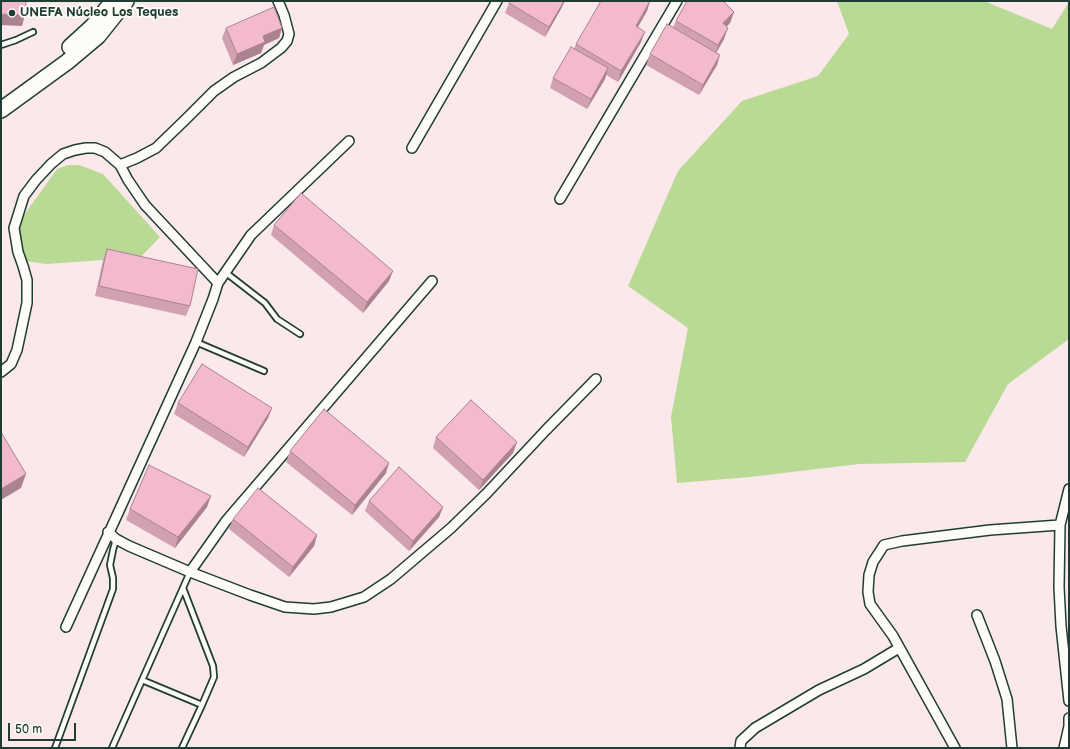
<!DOCTYPE html>
<meta charset="utf-8">
<style>
body{margin:0}
#map{position:relative;width:1070px;height:749px;overflow:hidden;background:#fae8eb;font-family:"Balsamiq Sans",sans-serif}
canvas{display:block}
.frame{position:absolute;inset:0;border:2px solid #1f3d34;pointer-events:none}
.scale{position:absolute;left:8px;top:723px;width:68px;height:18px;box-sizing:border-box;border:2px solid #1f3d34;border-top:0;padding-left:5px;font-size:12px;line-height:14px;white-space:nowrap;color:#1f3d34;-webkit-text-stroke:3px #fdfcf7;paint-order:stroke}
</style>
<div id="map">
<canvas width="1070" height="749"></canvas>
<div class="frame"></div>
<div class="scale">50 m</div>
</div>
<script>
const c = document.querySelector('canvas').getContext('2d');
c.lineJoin = 'round';
function fillPath(path, color) { c.fillStyle = color; c.fill(path, 'evenodd'); }
const poly = rows => new Path2D(rows.map(r => 'M' + r).join(''));
function stroke(path, color, width, dash) { c.strokeStyle = color; c.lineWidth = width; c.lineCap = dash ? 'butt' : 'round'; c.setLineDash(dash || []); c.stroke(path); }
function write(font, color, halo, rows, align = 'center') {
  c.font = font + ' "Balsamiq Sans",sans-serif'; c.lineWidth = 4; c.setLineDash([]); c.textBaseline = 'middle'; c.strokeStyle = halo; c.fillStyle = color; for (const [text, x, y, turn = 0] of rows) {
    c.save(); c.translate(x, y); c.rotate((+turn || 0) * Math.PI / 180); c.textAlign = isNaN(turn) ? turn : align; if (halo) c.strokeText(text, 0, 0); c.fillText(text, 0, 0); c.restore();
  }
}
const green = poly([
 [837,1,984,1,1052,29,1069,2,1069,339,1008,384,965,462,859,464,750,477,677,483,671,417,688,328,628,286,678,171,742,101,818,76,849,34],
 [68,165,79,165,103,174,160,237,138,260,107,262,103,260,46,264,26,261,15,235,24,215,57,169]
]);
const lane = poly([
 [1,45,16,40,33,32],
 [225,272,265,303,277,319,300,334],
 [196,342,264,371],
 [142,680,202,705,214,677,213,666,183,588],
 [55,748,113,589,113,578,110,565,113,550,116,539],
 [112,748,190,572],
 [182,748,202,705]
]);
const street = poly([
 [412,148,497,1],
 [120,165,137,158,156,148,187,118,214,91,234,77,261,63,281,48,287,41,289,34,284,15,278,1],
 [560,199,677,1],
 [1,372,11,364,17,350,27,303,27,280,23,266,18,252,14,228,24,196,36,180,51,164,63,154,75,150,86,148,95,148,105,152,120,165,128,180,145,205,218,283],
 [1069,489,1060,525,1059,587,1061,626,1069,701],
 [108,532,116,539,129,546,190,572,250,595,285,607,314,609,331,607,364,597,391,579,451,528,487,493,546,430,596,379],
 [190,572,226,521,432,281],
 [977,615,995,661,1007,699,1012,748],
 [66,627,196,342,213,299,218,283,251,235,349,141],
 [740,748,741,741,755,728,819,690,864,669,899,648],
 [955,748,893,636,870,604,868,592,869,575,873,562,884,545,902,541,990,530,1060,525],
 [1064,748,1069,726,1069,718]
]);
const primary = poly([
 [70,47,93,26,113,1],
 [1,110,67,62,98,36,126,1]
]);
const wall = poly([
 [650,1,647,11,638,27,641,42,618,82,606,75,605,79,587,109,550,88,553,78,574,49,576,44],
 [509,3,562,7,545,37,505,13],
 [734,12,730,23,726,27,724,39,716,52,717,65,699,95,646,65,650,54,673,27,676,21],
 [226,28,282,28,279,38,264,45,261,53,233,65,222,38],
 [274,225,389,281,363,313,271,235],
 [107,249,190,306,186,316,95,296,103,260],
 [178,403,272,408,268,418,244,457,174,414],
 [436,437,513,453,479,490,433,448],
 [290,451,386,473,352,515,286,462],
 [369,501,443,507,439,517,409,551,365,511],
 [207,507,175,548,126,520,130,509],
 [233,519,317,535,314,546,289,577,229,529]
]);
const shadedWall = poly([
 [564,1,565,1,562,7,545,37,549,27],
 [650,1,647,11,632,37,636,26],
 [734,12,730,23,719,34,723,23],
 [1,14,25,15,22,26,1,25],
 [282,28,279,38,264,45,261,53,233,65,237,54,263,36],
 [728,28,724,39,715,55,718,45],
 [645,32,641,42,618,82,621,71],
 [720,55,717,65,699,95,703,85],
 [608,68,605,79,587,109,591,99],
 [393,271,389,281,363,313,367,302],
 [272,408,268,418,244,457,248,447],
 [517,442,513,453,479,490,483,480],
 [389,463,386,473,352,515,355,505],
 [26,474,21,488,1,500,1,489],
 [211,496,207,507,175,548,178,537],
 [443,507,439,517,409,551,413,541],
 [317,535,314,546,289,577,293,567]
]);
const building = poly([
 [1,1,26,1,25,15,1,14,1,1],
 [510,1,564,1,549,27,509,3,510,1],
 [601,1,650,1,636,26,645,32,621,71,576,44,601,1],
 [687,1,723,1,734,12,723,23,728,28,718,45,676,21,687,1],
 [274,7,282,28,263,36,265,42,237,54,226,28,274,7],
 [667,24,720,55,703,85,650,54,667,24],
 [571,47,608,68,591,99,553,78,571,47],
 [301,193,393,271,367,302,274,225,301,193],
 [107,249,198,269,190,306,99,286,107,249],
 [202,364,272,408,248,447,178,403,202,364],
 [471,400,517,442,483,480,436,437,471,400],
 [324,409,389,463,355,505,290,451,324,409],
 [1,432,26,474,1,489,1,432],
 [149,465,211,496,178,537,130,509,149,465],
 [399,467,443,507,413,541,369,501,399,467],
 [258,488,317,535,293,567,233,519,258,488]
]);
const markers = [
 [12,13,4,"#1f3d34"]
];
const poiNames = [
 ["UNEFA Núcleo Los Teques",20,13]
];
fillPath(green, '#b9da94');
stroke(lane, '#1f3d34', 8);
stroke(street, '#1f3d34', 12);
stroke(primary, '#1f3d34', 18);
stroke(lane, '#fdfcf7', 4.5);
stroke(street, '#fdfcf7', 9);
stroke(primary, '#fdfcf7', 15);
fillPath(wall, '#d1a0b1');
fillPath(shadedWall, '#aa8290');
fillPath(building, '#f3bace');
stroke(building, '#aa8290', 1);
for (const [x, y, r, color] of markers) { const dot = new Path2D(); dot.arc(x, y, r, 0, 2 * Math.PI); c.fillStyle = color; c.fill(dot); stroke(dot, '#fdfcf7', 1.5); }
write('bold 13px', '#1f3d34', '#fdfcf7', poiNames, 'left');
</script>
